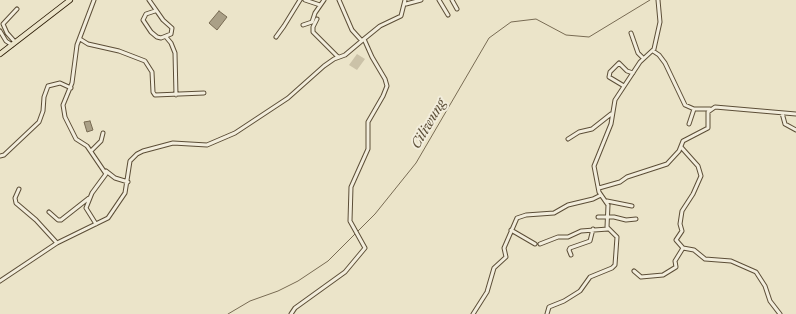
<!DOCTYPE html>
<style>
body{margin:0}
canvas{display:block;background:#ebe4c9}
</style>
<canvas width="796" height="314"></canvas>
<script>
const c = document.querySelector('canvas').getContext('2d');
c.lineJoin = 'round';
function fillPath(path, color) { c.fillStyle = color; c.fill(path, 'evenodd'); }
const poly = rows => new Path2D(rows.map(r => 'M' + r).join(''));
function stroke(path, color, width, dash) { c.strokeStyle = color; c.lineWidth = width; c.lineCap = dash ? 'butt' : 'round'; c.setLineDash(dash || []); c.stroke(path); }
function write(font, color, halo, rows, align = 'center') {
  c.font = font + ' "Libre Caslon Text",serif'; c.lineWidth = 4; c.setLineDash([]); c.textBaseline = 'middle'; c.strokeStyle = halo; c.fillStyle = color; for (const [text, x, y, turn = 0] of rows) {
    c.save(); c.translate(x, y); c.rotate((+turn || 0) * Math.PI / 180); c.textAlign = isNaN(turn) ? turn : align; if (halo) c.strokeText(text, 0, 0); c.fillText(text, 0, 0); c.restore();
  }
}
const green = poly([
 [357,54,365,59,357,70,349,65]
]);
const water = poly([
 [219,11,227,17,217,30,209,23,219,11],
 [90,121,93,130,87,132,84,122,90,121]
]);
const stream = poly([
 [228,314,250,301,278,291,298,281,328,261,375,214,416,163,489,38,511,22,536,19,566,35,589,37,650,0]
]);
const minor = poly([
 [94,0,77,45,72,83,63,105,65,117,76,139,87,146,106,174,92,193,86,208,96,224],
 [149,0,163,20,172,28,171,34,161,38,157,37,151,32,143,20,146,14,155,11],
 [305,0,320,5],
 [339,0,352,30,362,41],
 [439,0,448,15],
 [452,0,457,9],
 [406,4,421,0],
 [317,19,313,27,313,32,338,57],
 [303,25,312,22,315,13,324,0],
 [0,31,6,41,12,45],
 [631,33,638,53,643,58],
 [166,37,171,43,175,53,176,95],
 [276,37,284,26,300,0],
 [80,39,88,44,119,51,145,61,152,72,153,92,155,95,204,93],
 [15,42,7,33,3,24,17,9],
 [653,51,659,55,665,63,685,105,694,109,710,109],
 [624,86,609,77,610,72,619,63,627,71,633,73],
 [782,113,785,124,796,130],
 [689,124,694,109],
 [568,139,579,132,592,129,611,114],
 [681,147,698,166,701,176,693,194,682,211,680,224,682,231,676,240,683,248,694,250,705,259,731,261,756,272,765,286,770,301,780,314],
 [91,151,101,141,103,133],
 [0,156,4,155,39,122,43,111,44,97,48,86,60,83,71,88],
 [106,171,115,178,128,182],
 [599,188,620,182,627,177,667,164,679,151,683,141,708,128,708,112,715,107,796,114],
 [19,189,15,198,16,203,36,220,57,243],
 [607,201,632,206],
 [49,212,58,220,61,220,89,198],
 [598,217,614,217,626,220,636,219],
 [511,230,535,244],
 [540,244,558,237,568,237,581,231,608,229],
 [571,255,569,250,570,248,590,241,593,229],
 [634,271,641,277,663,275,676,267,675,261,683,248],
 [0,281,57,243,108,218,125,193,130,161,137,154,143,151,173,143,207,145,235,133,288,98,324,66,334,59,345,55,364,39],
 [291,314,295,308,345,272,365,248,350,221,351,187,368,149,368,122,383,96,387,86,385,79,372,57,364,39,380,26,401,16,405,0],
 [473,314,487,292,494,268,506,257,504,248,517,218,526,215,554,213,568,205,593,199,601,195],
 [547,314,549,307,564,301,580,291,590,277,612,268,615,265,617,237,607,227,608,205,599,192,594,166,611,124,615,100,640,62,654,49,660,22,658,0]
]);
const highway = poly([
 [0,54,70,0]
]);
const waterNames = [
 ["Ciliwung",429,124,-60]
];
fillPath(green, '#cbc2a8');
fillPath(water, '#aaa087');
stroke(water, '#786b53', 1);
stroke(stream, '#786b53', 1);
stroke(minor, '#5c4e37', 5);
stroke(highway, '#2c1c06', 6);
stroke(minor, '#f2eddc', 3);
stroke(highway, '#ebe4c9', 4.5);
write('italic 13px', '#5e513a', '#f2eddc', waterNames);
</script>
